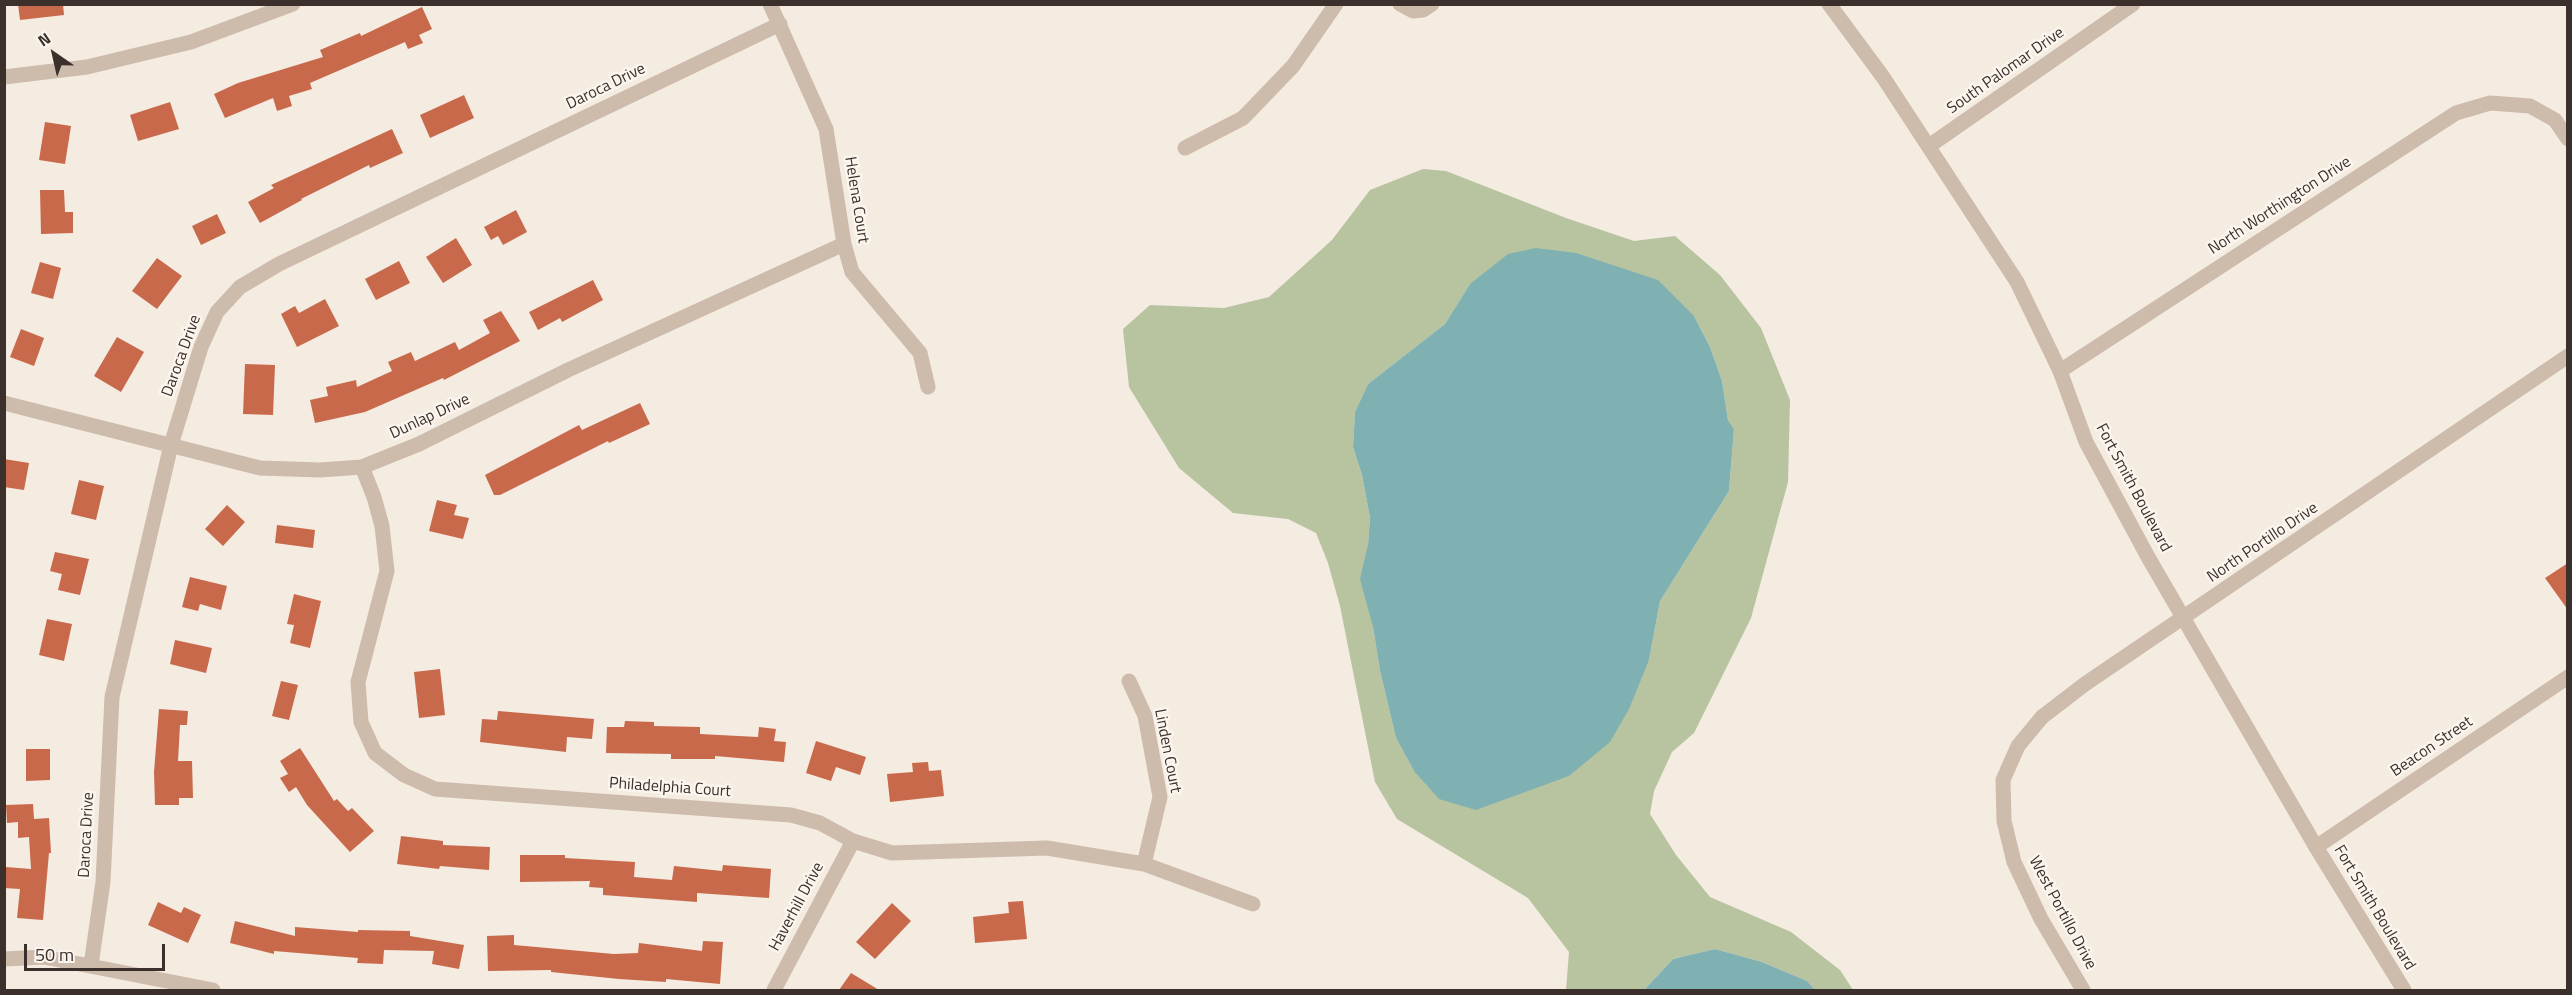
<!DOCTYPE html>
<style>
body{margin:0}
#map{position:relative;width:2572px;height:995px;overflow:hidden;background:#f4ebe1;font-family:"Titillium Web",sans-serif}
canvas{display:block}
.frame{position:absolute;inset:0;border:6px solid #3b302b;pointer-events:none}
.north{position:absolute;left:24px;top:24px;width:60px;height:60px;-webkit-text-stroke:4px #fbf5ee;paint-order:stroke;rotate:326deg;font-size:16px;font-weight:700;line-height:24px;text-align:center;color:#3b302b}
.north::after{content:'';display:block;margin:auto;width:21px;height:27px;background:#3b302b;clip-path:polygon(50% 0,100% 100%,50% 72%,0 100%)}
.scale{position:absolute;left:24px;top:944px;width:141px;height:27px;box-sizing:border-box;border:3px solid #3b302b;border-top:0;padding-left:8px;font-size:18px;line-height:21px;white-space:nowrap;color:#3b302b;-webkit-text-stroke:4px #fbf5ee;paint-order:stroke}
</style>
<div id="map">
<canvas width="2572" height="995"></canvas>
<div class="frame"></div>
<div class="north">N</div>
<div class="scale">50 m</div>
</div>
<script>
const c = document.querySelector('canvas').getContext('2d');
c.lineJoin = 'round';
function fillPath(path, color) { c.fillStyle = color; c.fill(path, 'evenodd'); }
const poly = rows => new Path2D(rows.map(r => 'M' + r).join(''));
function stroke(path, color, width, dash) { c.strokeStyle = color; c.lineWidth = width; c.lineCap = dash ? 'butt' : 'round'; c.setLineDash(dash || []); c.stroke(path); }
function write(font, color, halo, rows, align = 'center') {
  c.font = font + ' "Titillium Web",sans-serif'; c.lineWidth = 5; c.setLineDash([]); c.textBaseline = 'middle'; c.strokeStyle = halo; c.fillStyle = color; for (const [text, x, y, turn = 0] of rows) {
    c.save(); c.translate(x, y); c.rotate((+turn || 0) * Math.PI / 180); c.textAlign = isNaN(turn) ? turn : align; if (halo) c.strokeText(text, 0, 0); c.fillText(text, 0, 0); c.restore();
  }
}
const green = poly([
 [1423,169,1446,171,1566,218,1634,241,1675,236,1720,275,1761,328,1790,400,1788,482,1751,618,1694,733,1672,752,1654,791,1650,814,1676,855,1710,897,1791,932,1840,970,1853,990,1815,990,1807,981,1762,962,1715,949,1673,959,1644,990,1566,990,1569,952,1528,898,1397,819,1375,782,1340,606,1328,563,1316,533,1288,519,1233,513,1179,468,1129,387,1123,329,1150,305,1224,308,1269,297,1332,240,1370,190],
 [1470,284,1694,316,1710,347,1722,381,1728,420,1734,429,1729,491,1660,601,1649,660,1569,776,1537,786,1414,771,1396,738,1380,671,1373,627,1368,545,1370,518,1362,475,1353,447,1355,412,1368,384,1445,324]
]);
const water = poly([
 [1536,248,1576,253,1658,280,1694,316,1710,347,1722,381,1728,420,1734,429,1729,491,1660,601,1649,660,1629,709,1610,742,1569,776,1476,810,1439,799,1414,771,1396,738,1380,671,1373,627,1360,579,1368,545,1370,518,1362,475,1353,447,1355,412,1368,384,1445,324,1470,284,1508,254],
 [1715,949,1762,962,1807,981,1815,990,1644,990,1673,959]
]);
const building = poly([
 [18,4,63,4,64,15,20,20],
 [422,7,432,29,419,35,423,43,408,49,405,42,310,83,312,89,289,96,292,106,277,111,273,98,225,118,214,94,238,83,323,57,320,50,360,33,361,36],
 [464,95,474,118,430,138,420,115],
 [170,102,179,129,138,141,130,115],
 [45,122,71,126,65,164,39,160],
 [392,129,403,153,370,168,369,165,301,199,302,200,260,223,248,202,274,188,271,185],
 [40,190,64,190,65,212,73,212,73,233,41,234],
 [516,210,527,232,503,245,498,236,491,240,484,227],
 [217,214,226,233,201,245,192,226],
 [456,238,472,265,443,283,426,257],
 [157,258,182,276,157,309,132,291],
 [399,261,410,283,376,300,365,279],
 [40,262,61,268,53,299,31,293],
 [593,280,603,300,562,322,560,318,538,330,529,312],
 [325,299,339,326,297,347,281,314,295,306,299,313],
 [501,311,520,341,444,380,443,378,365,412,315,423,310,400,328,396,326,387,356,380,357,387,392,371,388,362,411,352,415,361,455,342,459,350,490,333,483,320],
 [21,329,44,338,34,366,10,357],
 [117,337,144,352,121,392,94,376],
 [245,364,275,365,273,415,243,414],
 [640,403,650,424,609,443,608,441,500,495,494,495,485,475,579,425,582,430],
 [4,459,29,463,24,490,4,487],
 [79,480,104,486,96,520,71,514],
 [437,500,457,505,454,515,469,518,463,539,429,531],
 [227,505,245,522,223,546,205,529],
 [277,525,315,530,313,548,275,543],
 [55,552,89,559,80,595,58,590,62,574,50,571],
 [2568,563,2568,610,2545,578],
 [190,577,227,586,221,610,200,604,198,611,182,607],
 [294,594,321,601,310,648,290,643,294,625,287,624],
 [47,619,72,624,64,661,39,655],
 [175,640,212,648,206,673,170,664],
 [440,669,445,715,419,718,414,672],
 [281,681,298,685,289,720,272,716],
 [159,709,188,711,187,725,180,725,178,761,192,761,193,798,179,798,179,805,155,805,154,772],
 [498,711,594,719,592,739,567,737,566,752,480,742,482,719,497,720],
 [625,721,654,722,654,726,700,727,700,734,758,737,759,727,776,729,774,741,786,742,784,762,715,756,715,759,671,759,671,754,606,753,607,727,624,727],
 [816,741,866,757,860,775,836,767,831,781,806,773],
 [300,748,334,801,337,799,348,811,352,808,374,831,350,852,307,805,296,787,289,792,280,778,288,774,280,761],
 [26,749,50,749,50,780,26,781],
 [928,762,929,771,941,770,944,796,890,802,887,774,913,772,912,763],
 [33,804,34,819,49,818,51,853,49,853,43,920,17,918,20,889,4,888,6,867,31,869,29,837,18,838,18,822,7,823,6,805],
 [401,836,443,841,443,845,490,847,489,870,440,866,439,869,397,864],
 [520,855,565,855,565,858,635,862,634,877,672,880,674,866,722,871,723,865,771,869,769,898,697,893,697,902,603,895,603,888,589,887,590,881,520,882],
 [1023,901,1027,939,975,943,973,917,1009,913,1008,902],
 [158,902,181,913,184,907,201,915,188,943,148,925],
 [892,903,911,921,875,959,856,942],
 [235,921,295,936,295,927,358,932,358,930,410,931,410,936,464,945,459,969,432,964,434,951,384,950,383,964,357,963,358,958,274,951,274,954,230,943],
 [514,935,514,945,614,954,638,953,639,943,702,951,703,941,723,942,720,984,666,979,666,982,619,979,551,972,551,970,488,971,487,936],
 [851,973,879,990,839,990]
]);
const minor = poly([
 [770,4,826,129,844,244,852,272,920,353,928,387],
 [1400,4,1413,11,1423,10,1432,4],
 [1929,146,2133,4],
 [1185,148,1243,118,1293,66,1336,4],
 [2060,371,2456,113,2490,103,2530,106,2555,120,2568,139],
 [4,403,260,468,320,470,362,467,419,444,568,370,844,244],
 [362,467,374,497,382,526,387,571,358,682,361,722,375,753,404,775,435,789,791,815,820,823,853,841,892,853,1047,848,1144,864,1253,904],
 [1129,681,1145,716,1160,797,1144,864],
 [2316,847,2568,677],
 [4,959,44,957,213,990],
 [91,965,103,882,112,697,171,445,201,347,217,312,240,287,279,264,780,24],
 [774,990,853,841],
 [2083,990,2041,919,2014,862,2004,821,2003,780,2018,746,2042,717,2085,684,2568,356]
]);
const tertiary = poly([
 [1829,4,1883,77,2017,282,2060,371,2086,442,2148,557,2316,847,2404,990],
 [4,77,87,67,191,42,293,4]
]);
const streetNames = [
 ["South Palomar Drive",2006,71,-35],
 ["Daroca Drive",606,87,-26],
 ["Helena Court",856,200,81],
 ["North Worthington Drive",2280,206,-33],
 ["Daroca Drive",182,356,-70],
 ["Dunlap Drive",430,417,-25],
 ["Fort Smith Boulevard",2133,488,62],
 ["North Portillo Drive",2263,543,-34],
 ["Beacon Street",2432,747,-34],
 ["Linden Court",1167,751,79],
 ["Philadelphia Court",670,788,4],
 ["Daroca Drive",87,835,-87],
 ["Haverhill Drive",797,907,-62],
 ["Fort Smith Boulevard",2374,908,59],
 ["West Portillo Drive",2062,913,62]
];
fillPath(green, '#b8c4a0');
fillPath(water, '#7fb0b2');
fillPath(building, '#c8694b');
stroke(minor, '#cdbbac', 15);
stroke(tertiary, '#cdbbac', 15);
write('16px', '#3b302b', '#fbf5ee', streetNames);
</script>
